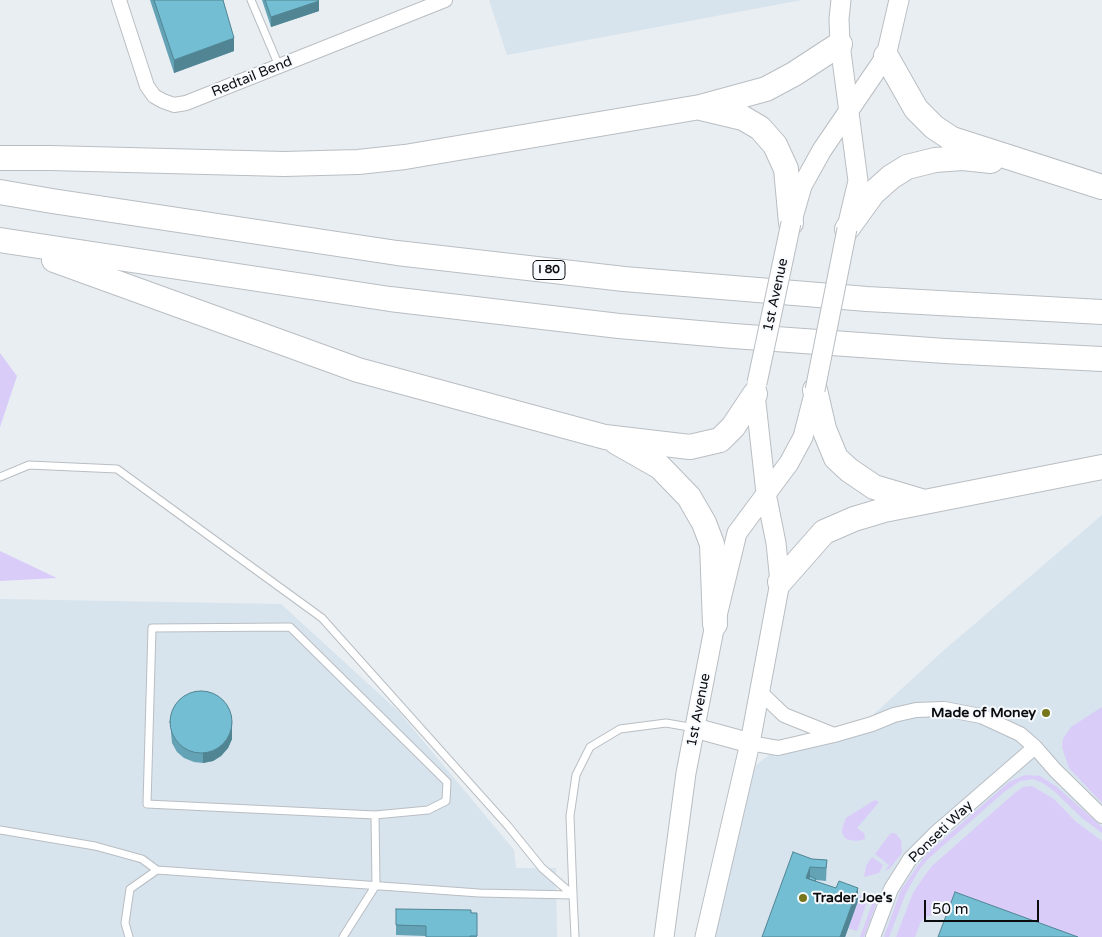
<!DOCTYPE html>
<style>
body{margin:0}
#map{position:relative;width:1102px;height:937px;overflow:hidden;background:#e9eef2;font-family:"Varela Round",sans-serif}
canvas{display:block}
.scale{position:absolute;left:924px;top:900px;width:115px;height:22px;box-sizing:border-box;border:2px solid #0b0c0e;border-top:0;padding-left:6px;font-size:15px;line-height:18px;white-space:nowrap;color:#0b0c0e;-webkit-text-stroke:4px #f7fbff;paint-order:stroke}
</style>
<div id="map">
<canvas width="1102" height="937"></canvas>
<div class="scale">50 m</div>
</div>
<script>
const c = document.querySelector('canvas').getContext('2d');
c.lineJoin = 'round';
function fillPath(path, color) { c.fillStyle = color; c.fill(path, 'evenodd'); }
const poly = rows => new Path2D(rows.map(r => 'M' + r).join(''));
function stroke(path, color, width, dash) { c.strokeStyle = color; c.lineWidth = width; c.lineCap = dash ? 'butt' : 'round'; c.setLineDash(dash || []); c.stroke(path); }
function write(font, color, halo, rows, align = 'center') {
  c.font = font + ' "Varela Round",sans-serif'; c.lineWidth = 4; c.setLineDash([]); c.textBaseline = 'middle'; c.strokeStyle = halo; c.fillStyle = color; for (const [text, x, y, turn = 0] of rows) {
    c.save(); c.translate(x, y); c.rotate((+turn || 0) * Math.PI / 180); c.textAlign = isNaN(turn) ? turn : align; if (halo) c.strokeText(text, 0, 0); c.fillText(text, 0, 0); c.restore();
  }
}
const built = poly([
 [489,0,802,0,507,55],
 [1102,515,1102,937,708,937,746,779,754,767,770,754,845,735,872,716,943,651],
 [0,599,281,604,399,712,514,850,516,868,556,868,557,937,0,937]
]);
const green = poly([
 [0,353,17,376,0,427],
 [0,551,57,578,0,581],
 [1102,707,1102,803,1069,768,1062,747,1063,739,1071,727],
 [1025,775,1040,776,1057,787,1102,827,1102,833,1082,818,1054,791,1043,783,1033,779,1020,781,1004,792,928,859,919,870,906,893,889,937,884,937,901,890,922,860,930,851,1009,782],
 [1032,786,1054,799,1075,821,1102,841,1102,937,1043,937,935,914,925,917,921,921,915,937,896,937,913,893,923,878,932,866,1016,792,1023,787],
 [875,800,879,802,857,828,864,833,865,839,856,841,846,839,842,833,842,829,846,818],
 [893,833,896,834,901,840,902,853,890,868,885,871,889,865,875,854,890,834],
 [872,857,883,865,879,873,864,877,866,866],
 [864,893,870,893,857,931,848,928,860,896],
 [875,896,876,904,864,937,860,937]
]);
const lane = poly([
 [251,0,279,66],
 [0,477,29,465,117,469,322,618,508,826,542,868,573,895],
 [0,830,95,846,142,859,157,870],
 [573,895,570,816,576,775,590,747,620,729,666,723,695,728],
 [129,937,125,923,130,889,157,870,479,893,573,895,575,937],
 [343,937,376,885,375,815,147,804,152,628,290,627,447,782,446,801,428,810,375,815]
]);
const street = poly([
 [119,0,147,86,154,96,163,101,174,105,186,103,445,0],
 [760,692,784,715,834,735],
 [750,743,778,748,834,735,872,724,894,715,916,710,944,709,981,716,1020,734,1035,747,1055,770,1102,816],
 [873,937,891,889,910,859,937,832,1035,747]
]);
const secondary = poly([
 [841,0,839,19,840,44,858,181,848,223],
 [793,217,802,186,822,150,886,56,899,0],
 [695,728,750,743],
 [664,937,686,773,715,624,737,533,789,463,803,437,815,390],
 [705,937,750,743,780,582,776,543,766,493,755,394,756,388]
]);
const highway = poly([
 [886,56,916,109,934,127,952,139,1102,187],
 [701,108,743,118,760,128,775,145,786,169,791,223],
 [0,158,50,158,284,164,358,162,405,157,700,107,766,89,794,74,840,44],
 [0,192,52,201,397,253,624,279,867,299,1102,312],
 [847,229,873,193,891,177,907,167,935,160,963,158,991,161],
 [0,240,390,299,619,326,733,336,945,351,1102,359],
 [54,260,358,370,605,437,690,447,720,440,733,427,755,394],
 [815,390,824,429,836,458,849,470,874,487,921,501],
 [616,442,660,467,689,497,704,523,712,544,715,624],
 [780,582,824,532,854,519,884,510,1102,467]
]);
const secondaryBridge = poly([
 [757,383,791,223],
 [815,390,847,229]
]);
const wall = poly([
 [150,0,223,0,234,51,174,73],
 [262,0,318,0,319,11,271,27],
 [171,723,232,729,232,739,228,748,221,756,213,761,203,763,194,762,184,758,177,752,172,743,171,733],
 [812,859,827,860,826,881,816,880,816,882,858,901,845,937,762,937],
 [396,909,477,913,477,937,426,937,426,936,396,935]
]);
const shadedWall = poly([
 [319,1,319,11,271,27,271,17],
 [234,38,234,51,174,73,174,60],
 [232,720,232,739,228,748,221,756,213,761,203,763,203,753],
 [810,867,810,880,806,878],
 [858,888,858,901,845,937,840,937]
]);
const building = poly([
 [154,0,223,0,234,38,174,60,154,0],
 [265,0,318,0,319,1,271,17,265,0],
 '170 722a31 31 0 1 1 62 0a31 31 0 1 1-62 0Z',
 [793,852,812,859,827,860,826,868,810,867,806,878,836,888,839,881,858,888,840,937,762,937,793,852],
 [810,876,816,879,815,881,809,879,810,876],
 [955,892,1078,937,938,937,955,892],
 [396,909,471,910,471,913,477,913,477,936,470,936,470,937,426,937,426,926,396,925,396,909]
]);
const markers = [
 [1046,713,5,"#77761c"],
 [803,898,5,"#77761c"]
];
const shields = [
 [549,270,32]
];
const shieldNames = [
 ["I 80",549,270]
];
const streetNames = [
 ["Redtail Bend",252,77,-22],
 ["1st Avenue",776,295,-78],
 ["1st Avenue",699,710,-79],
 ["Ponseti Way",941,832,-44]
];
const poiNames = [
 ["Made of Money",1036,713],
 ["Trader Joe's",813,898,"left"]
];
fillPath(built, '#d7e3ed');
fillPath(green, '#daccf9');
stroke(lane, '#b9bec3', 9);
stroke(street, '#b9bec3', 16);
stroke(secondary, '#b9bec3', 21);
stroke(highway, '#b9bec3', 26);
stroke(lane, '#fff', 7);
stroke(street, '#fff', 14);
stroke(secondary, '#fff', 19);
stroke(highway, '#fff', 24);
stroke(secondaryBridge, '#b9bec3', 21, []);
stroke(secondaryBridge, '#fff', 19);
fillPath(wall, '#64a3b5');
fillPath(shadedWall, '#518594');
fillPath(building, '#74bed3');
stroke(building, '#518594', 1);
for (const [x, y, r, color] of markers) { const dot = new Path2D(); dot.arc(x, y, r, 0, 2 * Math.PI); c.fillStyle = color; c.fill(dot); stroke(dot, '#f7fbff', 2); }
for (const [x, y, w] of shields) { const box = new Path2D(); box.roundRect(x - w / 2, y - 9.5, w, 19, 4); c.fillStyle = '#f7fbff'; c.fill(box); stroke(box, '#0b0c0e', 1); }
write('bold 12px', '#0b0c0e', null, shieldNames);
write('14px', '#0b0c0e', '#f7fbff', streetNames);
write('bold 14px', '#0b0c0e', '#f7fbff', poiNames, 'right');
</script>
